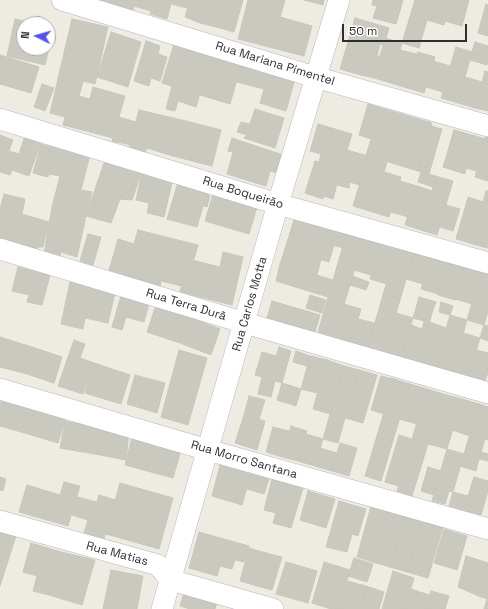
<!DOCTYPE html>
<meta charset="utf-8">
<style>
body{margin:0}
#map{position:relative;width:488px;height:609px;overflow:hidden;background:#eeebe2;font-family:"Space Grotesk",sans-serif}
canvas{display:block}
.north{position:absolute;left:16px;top:16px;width:40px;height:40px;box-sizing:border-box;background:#fff;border:1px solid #ababab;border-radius:50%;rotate:275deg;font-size:11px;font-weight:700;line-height:16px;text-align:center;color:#2e2e2e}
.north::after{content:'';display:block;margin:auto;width:14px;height:18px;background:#5453ea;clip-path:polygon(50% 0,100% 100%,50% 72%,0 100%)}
.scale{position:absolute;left:342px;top:24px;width:125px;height:18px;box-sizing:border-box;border:2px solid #2e2e2e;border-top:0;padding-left:5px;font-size:12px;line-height:14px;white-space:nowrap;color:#2e2e2e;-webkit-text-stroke:3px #fff;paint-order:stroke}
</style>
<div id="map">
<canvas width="488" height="609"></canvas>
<div class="north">N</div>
<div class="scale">50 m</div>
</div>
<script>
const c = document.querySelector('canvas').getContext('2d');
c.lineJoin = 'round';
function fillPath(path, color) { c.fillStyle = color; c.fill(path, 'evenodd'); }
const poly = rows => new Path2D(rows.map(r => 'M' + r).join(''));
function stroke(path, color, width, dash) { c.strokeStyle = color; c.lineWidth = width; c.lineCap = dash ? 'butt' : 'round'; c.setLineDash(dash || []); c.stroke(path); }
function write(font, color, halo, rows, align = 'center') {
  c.font = font + ' "Space Grotesk",sans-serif'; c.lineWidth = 4; c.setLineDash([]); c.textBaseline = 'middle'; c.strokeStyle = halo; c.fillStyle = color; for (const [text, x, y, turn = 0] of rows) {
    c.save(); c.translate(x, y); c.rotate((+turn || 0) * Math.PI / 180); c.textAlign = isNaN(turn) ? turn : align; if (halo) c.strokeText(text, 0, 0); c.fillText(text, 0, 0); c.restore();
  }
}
const building = poly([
 [101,0,189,0,187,8,171,4,167,19,150,14,151,11,134,6,133,10,101,0],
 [190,0,206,0,200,23,185,17,190,0],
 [206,0,224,0,216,27,200,23,206,0],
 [224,0,243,0,234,32,216,27,224,0],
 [248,0,285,0,280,17,312,26,304,56,238,39,248,0],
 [304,0,324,0,323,5,304,0],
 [373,0,403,0,396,24,373,18,377,6,372,5,373,0],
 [415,0,433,0,422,37,405,33,415,0],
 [433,0,451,0,444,25,427,20,433,0],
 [451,0,469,0,462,26,445,21,451,0],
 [486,4,488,5,488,36,478,33,486,4],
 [355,18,372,23,357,74,340,69,355,18],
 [15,19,37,24,24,24,24,48,48,48,48,35,52,36,45,65,7,56,15,19],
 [72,19,108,27,95,84,83,81,85,75,60,70,72,19],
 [372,23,389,28,384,45,380,44,377,56,380,56,374,78,357,74,372,23],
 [111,32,141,42,128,87,97,77,111,32],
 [405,33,422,37,419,48,402,43,405,33],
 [385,38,402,43,391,83,374,78,385,38],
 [146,41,160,46,158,54,167,57,160,81,151,78,149,86,134,81,146,41],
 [475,42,488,46,488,57,472,52,475,42],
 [174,44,211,55,196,107,178,101,175,111,166,109,172,86,162,83,174,44],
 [456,47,472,52,458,103,441,98,456,47],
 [400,50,417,54,407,88,391,83,400,50],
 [418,52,435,57,424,93,407,88,418,52],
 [472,52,488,57,487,65,470,60,472,52],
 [0,55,39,67,31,93,0,84,0,55],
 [211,57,241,66,230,104,200,95,211,57],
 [433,61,450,66,443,92,426,87,433,61],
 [241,66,294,82,286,111,260,103,264,89,237,82,241,66],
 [60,70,85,75,79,96,71,94,65,117,50,113,60,70],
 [485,71,488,72,488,111,475,108,485,71],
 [465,77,482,82,475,108,458,103,465,77],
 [42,84,54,88,45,111,34,107,42,84],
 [93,87,125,96,113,138,63,125,71,94,90,99,93,87],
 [368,104,432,123,418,171,366,155,371,139,359,135,368,104],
 [255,109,284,118,275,148,244,138,247,135,237,132,241,122,250,124,255,109],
 [139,110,182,120,173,156,147,148,145,153,129,149,139,110],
 [119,117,136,122,131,145,112,141,119,117],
 [182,120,221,130,212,166,173,156,182,120],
 [318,124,352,134,341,169,319,162,321,154,310,151,318,124],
 [431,126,442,129,429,174,418,171,431,126],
 [454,130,486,139,476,171,466,168,465,174,443,167,454,130],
 [0,135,13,140,9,151,19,154,25,136,41,142,29,176,12,170,10,175,0,172,0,135],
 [486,137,488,137,488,181,475,177,486,137],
 [232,138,283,155,278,173,270,171,266,186,227,174,233,152,228,151,232,138],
 [41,144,66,151,60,176,49,174,48,177,33,173,41,144],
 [68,145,91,151,81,190,92,192,86,216,52,207,68,145],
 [347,150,368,156,359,185,350,182,349,188,337,185,347,150],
 [368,156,387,162,384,172,401,177,389,217,353,206,368,156],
 [106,157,142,171,132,200,120,199,111,223,86,216,106,157],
 [315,161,341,169,333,199,324,196,323,199,305,193,315,161],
 [142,171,173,178,164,217,147,213,149,203,136,200,142,171],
 [421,172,453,181,437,235,405,225,417,186,432,191,433,187,418,182,421,172],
 [179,179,210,188,208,196,210,196,207,207,203,206,197,227,167,219,179,179],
 [400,181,417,186,408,217,391,212,400,181],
 [214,191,258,204,249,234,205,221,214,191],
 [486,191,488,191,488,244,487,248,456,239,468,197,483,202,486,191],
 [4,194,25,199,22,214,49,222,43,247,37,247,37,254,0,245,0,210,4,194],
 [446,205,460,209,453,231,440,227,446,205],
 [52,207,86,216,77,257,61,252,59,259,44,254,52,207],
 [295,216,347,232,343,248,290,233,295,216],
 [138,230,198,245,194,259,188,259,182,286,161,281,160,287,108,274,118,239,134,244,138,230],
 [347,232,364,237,350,285,333,280,347,232],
 [290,233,334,245,329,262,285,249,290,233],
 [88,234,101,237,93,265,80,261,88,234],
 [364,237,381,242,371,275,354,270,364,237],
 [381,242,397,247,387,284,370,279,381,242],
 [397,247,414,252,400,300,383,295,397,247],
 [285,249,321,259,317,275,280,264,285,249],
 [223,252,243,257,232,305,180,292,188,259,220,267,223,252],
 [414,252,431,257,423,284,406,279,414,252],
 [431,257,448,262,438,294,421,289,431,257],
 [448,262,464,267,455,300,438,295,448,262],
 [280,264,333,280,328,297,276,281,280,264],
 [18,267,50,275,42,305,27,302,29,295,12,291,18,267],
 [464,267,481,272,472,304,455,299,464,267],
 [481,272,488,274,488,311,484,325,467,320,481,272],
 [352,276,369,282,366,290,350,285,352,276],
 [333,280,350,285,334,337,318,332,333,280],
 [70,282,115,293,108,323,85,318,83,329,61,324,70,282],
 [310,295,326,300,322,313,306,308,310,295],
 [383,295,400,300,385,352,368,347,383,295],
 [121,296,149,304,144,322,126,317,122,330,112,327,121,296],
 [419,297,436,302,433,310,417,305,419,297],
 [272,301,320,315,315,332,267,318,272,301],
 [441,302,453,306,450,315,439,312,441,302],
 [344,304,361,309,351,342,334,337,344,304],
 [156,305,189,317,180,343,147,332,156,305],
 [417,305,433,310,418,362,402,357,411,325,422,329,424,321,413,318,417,305],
 [396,313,413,318,402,357,385,352,396,313],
 [450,315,467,320,452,372,435,367,450,315],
 [189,317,220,329,211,355,180,343,189,317],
 [358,319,375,323,368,347,351,342,358,319],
 [430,322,446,328,435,367,418,362,430,322],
 [484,325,488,326,488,341,480,338,484,325],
 [463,333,480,338,468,377,452,372,463,333],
 [0,337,35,348,27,374,0,367,0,337],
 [74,340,85,344,80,358,94,363,83,394,58,386,74,340],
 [279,347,291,351,282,383,255,375,262,352,276,356,279,347],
 [35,348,62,357,54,383,27,374,35,348],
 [179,350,207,358,188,425,161,417,179,350],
 [476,350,488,353,488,372,485,381,468,377,476,350],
 [296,351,310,356,307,366,293,362,296,351],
 [310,356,327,360,317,393,301,389,310,356],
 [327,360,344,366,330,414,313,409,327,360],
 [94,363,130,375,121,404,85,393,94,363],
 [344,366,359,370,345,418,330,414,344,366],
 [359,370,377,375,363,423,345,418,359,370],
 [135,375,165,383,157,413,127,404,135,375],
 [381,376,394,379,384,414,371,410,381,376],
 [262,377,275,381,271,397,258,394,262,377],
 [394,379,410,384,395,434,379,429,394,379],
 [282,383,301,389,296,406,277,400,282,383],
 [410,384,427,389,417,424,399,419,410,384],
 [427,389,443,394,428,444,412,439,427,389],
 [443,394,462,399,447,449,428,444,443,394],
 [249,396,265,400,259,419,244,415,249,396],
 [1,398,35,407,28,434,0,426,1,398],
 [462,399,479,404,470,436,452,430,462,399],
 [479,404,488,407,488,429,479,459,464,454,479,404],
 [35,407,66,417,58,443,28,434,35,407],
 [330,414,345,418,338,443,323,439,330,414],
 [244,415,265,421,257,450,235,443,244,415],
 [65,421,105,429,100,455,60,448,65,421],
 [291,426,307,431,298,461,282,457,291,426],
 [273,427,289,431,282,457,266,452,273,427],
 [105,429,129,432,126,460,100,455,105,429],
 [379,429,395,434,381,481,365,476,379,429],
 [488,429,488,440,485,439,488,429],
 [306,434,323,439,315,466,298,461,306,434],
 [399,435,412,439,399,486,385,482,399,435],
 [132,437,181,450,173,478,125,465,132,437],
 [412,439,428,444,412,496,397,491,412,439],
 [340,443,357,448,349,476,332,471,340,443],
 [320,448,337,453,332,471,315,466,320,448],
 [447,449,464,454,453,492,449,491,445,504,432,501,447,449],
 [481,452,488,454,488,461,479,459,481,452],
 [464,454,479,459,476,471,460,466,464,454],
 [220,465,251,474,242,505,212,496,220,465],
 [428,467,441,471,434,495,421,491,428,467],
 [251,474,269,479,264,494,247,489,251,474],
 [0,477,6,479,3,491,0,490,0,477],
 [474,477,488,481,488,491,481,515,449,506,453,492,468,496,474,477],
 [272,479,303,488,291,528,273,523,276,513,264,510,272,479],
 [64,482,80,486,68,526,19,512,27,485,60,495,64,482],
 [120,483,173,498,159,549,106,534,120,483],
 [308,491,335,499,326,528,300,520,308,491],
 [99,495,115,500,104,539,84,533,88,520,72,515,77,497,97,502,99,495],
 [339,501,366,509,358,536,352,534,347,552,326,547,339,501],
 [371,506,388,511,373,562,357,557,371,506],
 [388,511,405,516,390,567,373,562,388,511],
 [405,516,422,521,407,572,390,567,405,516],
 [422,521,443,527,428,578,407,572,422,521],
 [444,529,467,536,457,570,434,563,444,529],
 [0,531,16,536,0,586,0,531],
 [199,532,249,546,244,562,235,560,232,569,220,566,217,576,189,568,199,532],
 [31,543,61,552,49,595,33,591,37,576,23,572,31,543],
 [249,548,266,553,257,586,240,581,249,548],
 [61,552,95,560,82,605,49,595,61,552],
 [266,553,282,557,272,590,257,586,266,553],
 [466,556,488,563,488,573,481,597,458,587,466,556],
 [354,558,373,564,367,582,348,576,354,558],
 [286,562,317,571,308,603,276,594,286,562],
 [324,562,350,570,339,609,331,609,312,603,324,562],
 [111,570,143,576,137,609,103,609,111,570],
 [393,571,414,578,405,609,382,609,393,571],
 [488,573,488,599,481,597,488,573],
 [347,581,366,586,360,609,339,609,347,581],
 [366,586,384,592,379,609,360,609,366,586],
 [185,589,218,598,215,609,190,609,180,606,185,589],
 [411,589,429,595,425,609,405,609,411,589],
 [431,591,449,596,445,609,425,609,431,591],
 [487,599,488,609,484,609,487,599]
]);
const minor = poly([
 [62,0,315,77,488,126],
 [0,119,278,204,488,263],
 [0,249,245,323,488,393],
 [0,389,208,450,488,529],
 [0,521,158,565,171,580,273,609],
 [162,609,278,204,339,0]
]);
const streetNames = [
 ["Rua Mariana Pímentel",275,64,17],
 ["Rua Boqueirão",243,193,17],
 ["Rua Carlos Motta",250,304,-74],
 ["Rua Terra Durã",186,305,17],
 ["Rua Morro Santana",244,460,16],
 ["Rua Matias",117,554,15]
];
fillPath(building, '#cac9c0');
stroke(building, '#c9c7bb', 1);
stroke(minor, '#b5b5c0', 22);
stroke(minor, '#fff', 21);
write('12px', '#2e2e2e', '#fff', streetNames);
</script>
